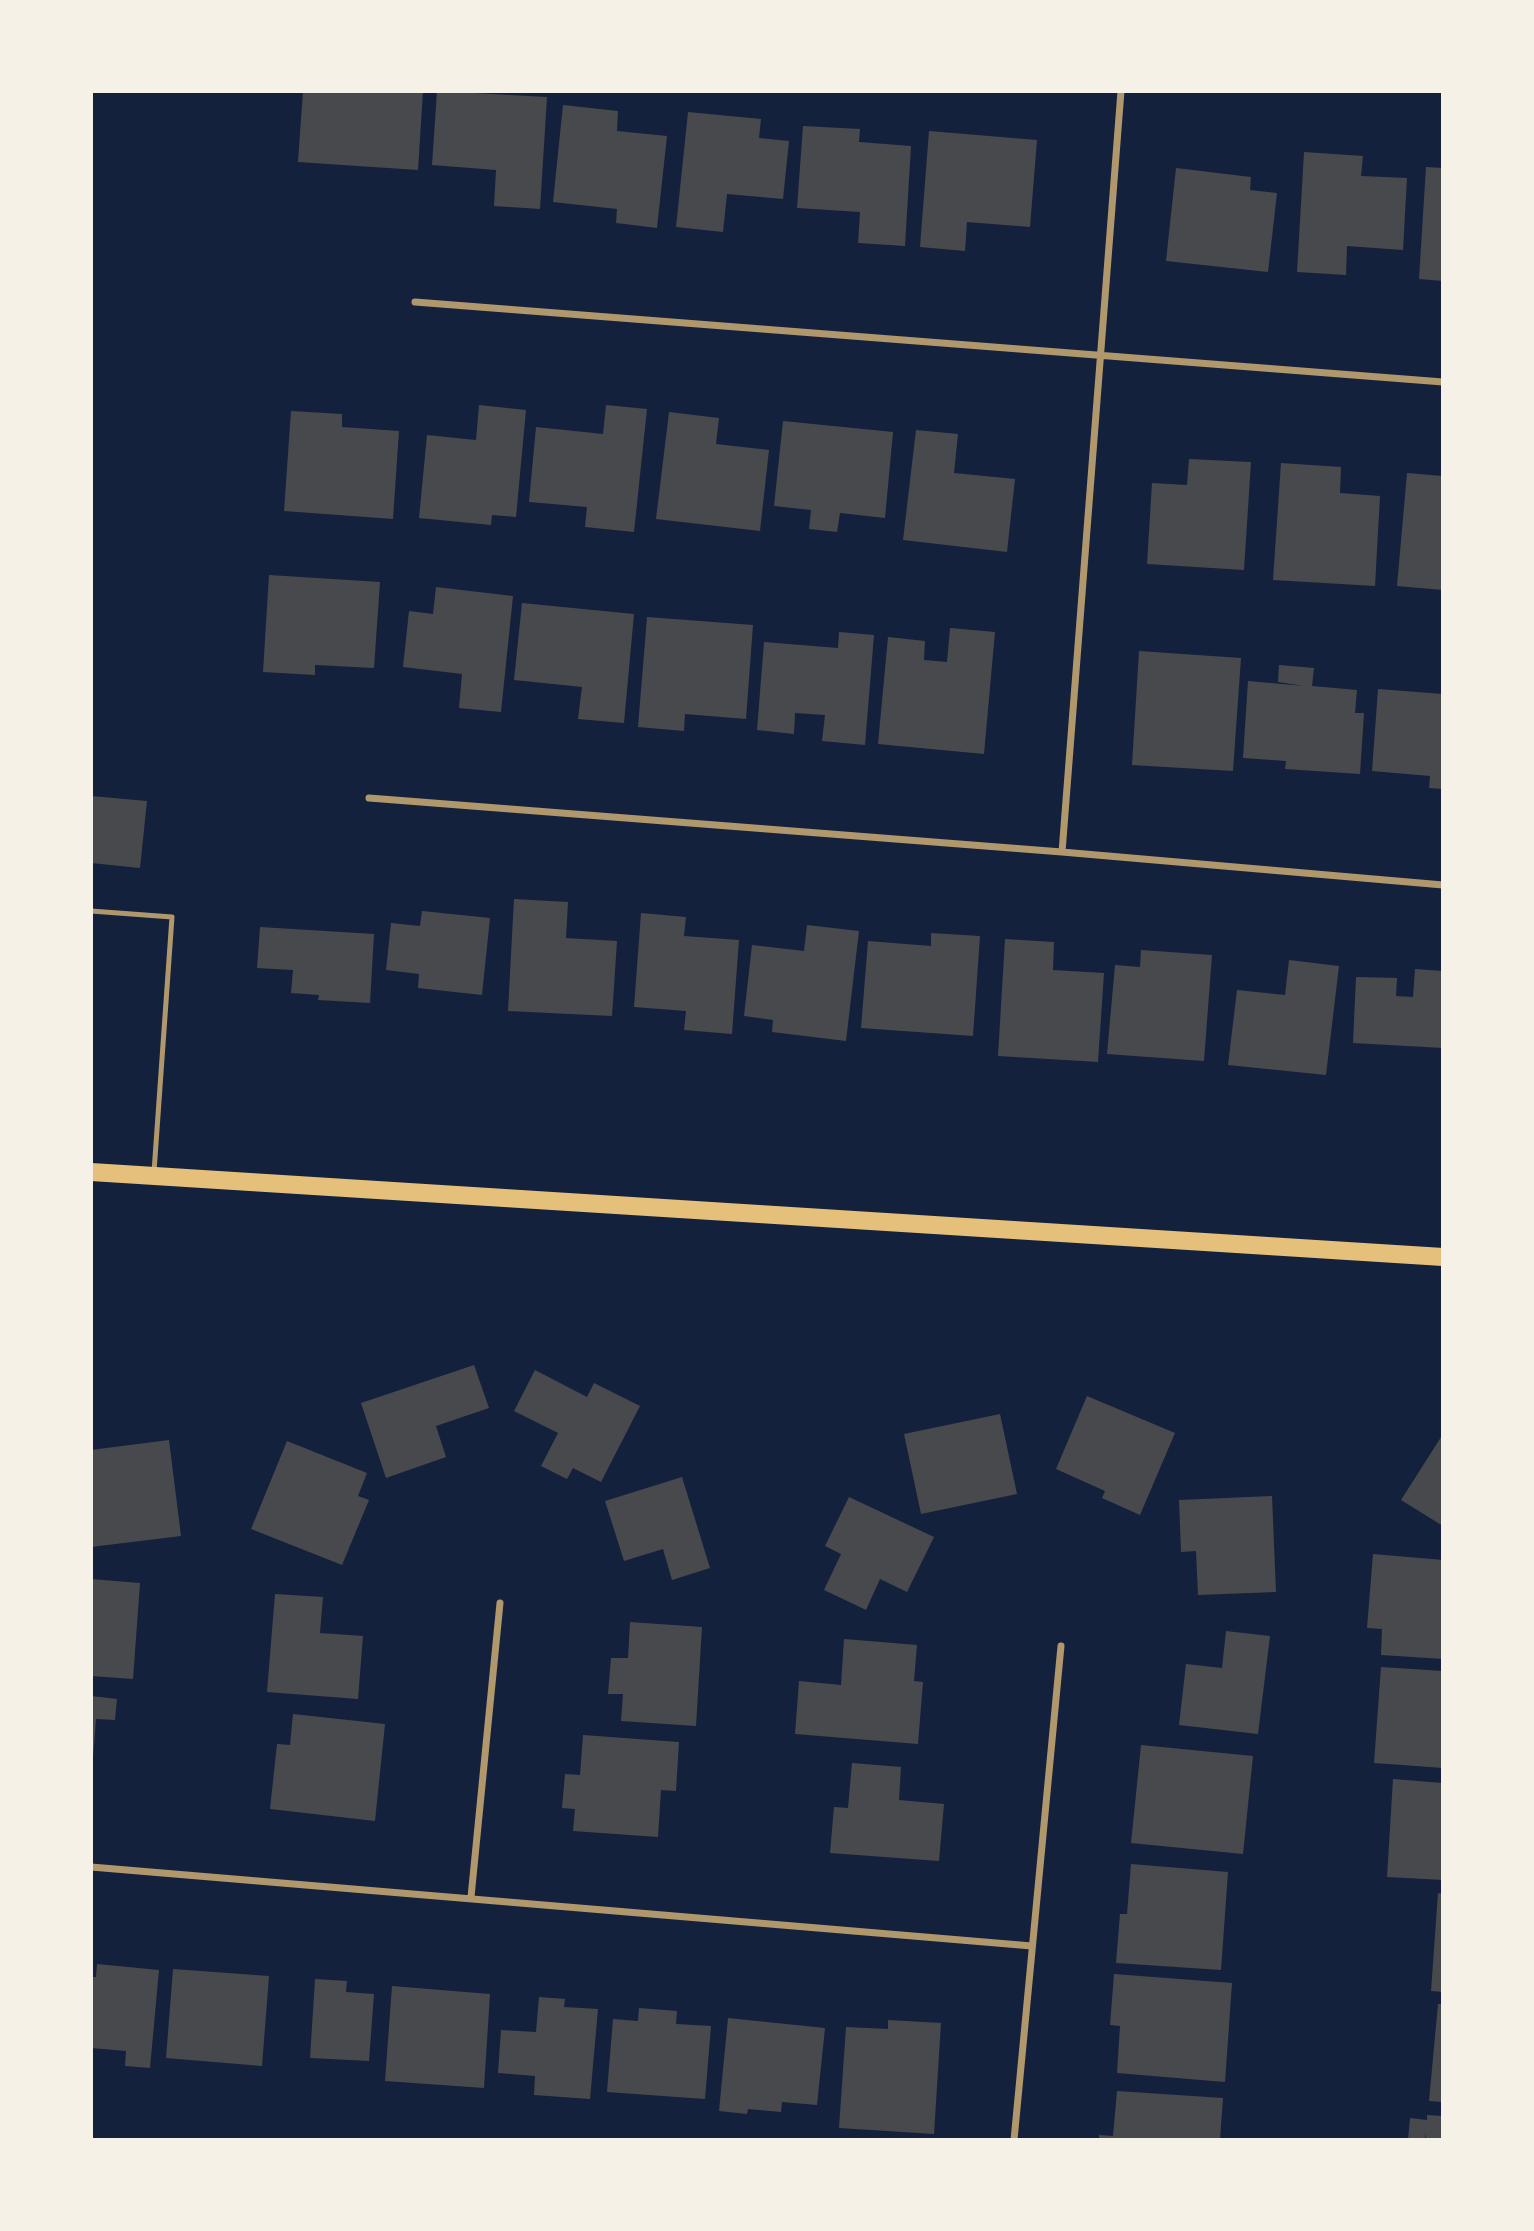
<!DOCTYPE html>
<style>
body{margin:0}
#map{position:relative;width:1534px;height:2231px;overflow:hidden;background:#14213d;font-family:Signika,sans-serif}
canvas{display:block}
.frame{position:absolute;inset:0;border:93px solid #f6f1e7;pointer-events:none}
</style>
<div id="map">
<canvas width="1534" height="2231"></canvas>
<div class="frame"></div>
</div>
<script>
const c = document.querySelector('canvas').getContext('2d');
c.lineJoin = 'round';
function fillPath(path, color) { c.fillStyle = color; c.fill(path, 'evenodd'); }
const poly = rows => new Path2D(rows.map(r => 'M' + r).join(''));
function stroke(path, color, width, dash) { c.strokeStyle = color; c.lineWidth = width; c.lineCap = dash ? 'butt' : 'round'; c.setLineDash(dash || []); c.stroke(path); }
const building = poly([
 [303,91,423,91,418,170,298,162],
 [437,91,547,97,540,209,494,206,496,170,432,165],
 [563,105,618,111,617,131,667,136,657,228,616,223,617,209,553,202],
 [688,112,761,119,759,138,789,141,783,199,727,194,723,232,676,227],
 [803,126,860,129,859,142,911,146,905,246,858,243,860,212,797,208],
 [929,131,1037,140,1030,227,967,222,965,251,920,247],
 [1304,152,1363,156,1361,176,1407,178,1403,250,1347,246,1346,275,1297,272],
 [1426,167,1443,168,1443,281,1419,279],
 [1176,168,1251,177,1250,190,1277,193,1268,272,1166,261],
 [479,405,526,410,516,517,492,515,491,525,419,518,427,435,476,440],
 [606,405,647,409,634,532,585,527,587,507,529,502,536,427,603,434],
 [291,411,342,414,342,427,399,431,393,519,284,511],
 [669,412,719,418,716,444,769,450,760,531,656,519],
 [783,421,893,432,885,518,840,513,837,532,809,529,811,510,774,506],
 [916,430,958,434,954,473,1015,479,1007,552,903,540],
 [1189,459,1251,462,1244,570,1147,564,1152,483,1187,485],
 [1281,463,1341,467,1340,493,1380,496,1375,586,1273,580],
 [1407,473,1443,476,1443,590,1397,586],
 [269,575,380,582,374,668,315,665,315,675,263,672],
 [436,587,513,596,501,712,459,708,462,674,403,667,409,611,433,614],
 [522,603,634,614,624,723,578,719,582,687,514,680],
 [647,617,753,625,746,719,685,714,684,731,638,727],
 [950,628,995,632,984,754,878,744,888,637,925,641,924,660,947,662],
 [839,632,874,635,865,745,822,741,825,715,795,713,794,734,757,730,764,642,838,648],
 [1139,651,1241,658,1233,771,1132,765],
 [1279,665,1314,668,1312,686,1357,690,1355,713,1364,713,1360,774,1285,769,1286,761,1243,758,1248,681,1304,686,1278,682],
 [1378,689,1443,694,1443,789,1429,788,1430,776,1372,771],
 [91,796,147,801,140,868,91,863],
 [514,899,568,902,566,938,617,941,612,1016,508,1011],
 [422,911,490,918,482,995,418,988,419,974,386,970,391,923,420,926],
 [641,913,686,917,684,936,739,940,732,1034,684,1030,686,1011,634,1007],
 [807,925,859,931,846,1041,772,1032,773,1020,744,1016,752,945,804,951],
 [260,927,374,934,370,1003,318,1000,319,995,291,993,293,970,257,968],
 [931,933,980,936,973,1036,861,1028,868,941,931,946],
 [1005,939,1054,942,1053,970,1104,973,1098,1062,998,1056],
 [1141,950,1212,955,1204,1061,1107,1054,1115,965,1140,967],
 [1289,960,1339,966,1326,1075,1228,1065,1237,990,1285,995],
 [1415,969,1443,971,1443,1048,1353,1043,1356,977,1397,978,1396,996,1413,997],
 [474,1365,489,1408,436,1426,446,1457,386,1478,361,1403],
 [535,1370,587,1397,594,1383,640,1406,601,1482,573,1468,567,1479,541,1466,558,1433,514,1411],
 [1087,1396,1175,1433,1140,1515,1102,1498,1105,1491,1056,1469],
 [1000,1414,1017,1494,921,1514,904,1434],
 [1443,1434,1443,1526,1401,1500],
 [169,1440,181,1536,91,1547,91,1450],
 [287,1441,367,1473,358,1496,369,1500,342,1565,251,1529],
 [682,1477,710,1568,672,1580,663,1549,624,1561,605,1501],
 [1272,1496,1276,1592,1198,1595,1196,1551,1181,1552,1179,1500],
 [849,1497,934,1537,907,1592,880,1579,866,1610,824,1590,841,1554,825,1546],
 [1373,1554,1443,1560,1443,1659,1381,1655,1382,1629,1367,1628],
 [91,1579,140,1583,133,1679,91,1676],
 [275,1594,323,1597,320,1633,363,1636,358,1699,267,1692],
 [630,1622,702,1627,696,1726,621,1721,623,1694,608,1694,611,1658,628,1658],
 [1226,1631,1270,1636,1258,1734,1179,1725,1186,1664,1222,1668],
 [844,1639,917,1645,914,1681,923,1682,918,1744,795,1734,799,1681,841,1685],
 [1381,1667,1443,1671,1443,1768,1374,1763],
 [91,1696,117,1699,115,1720,96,1719,93,1758,91,1758],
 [293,1714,385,1724,375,1821,270,1809,277,1744,290,1745],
 [583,1735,679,1742,676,1791,661,1790,658,1837,573,1831,575,1809,562,1808,565,1774,580,1775],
 [1141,1745,1253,1756,1243,1854,1131,1843],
 [852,1763,901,1767,899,1800,944,1804,939,1861,830,1853,834,1807,848,1808],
 [1393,1779,1443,1783,1443,1880,1387,1877],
 [1131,1864,1228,1872,1221,1970,1116,1963,1120,1914,1127,1914],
 [1438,1893,1443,1894,1443,1992,1431,1991],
 [97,1964,159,1970,150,2068,125,2066,126,2051,91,2048,91,1977,96,1977],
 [173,1969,269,1976,262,2066,166,2058],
 [1114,1974,1232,1983,1225,2082,1117,2073,1120,2026,1110,2025],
 [315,1979,347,1981,346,1992,374,1994,369,2061,310,2058],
 [392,1986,490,1994,484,2088,385,2081],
 [539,1997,565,1999,564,2007,598,2009,590,2099,534,2095,535,2076,498,2073,501,2030,536,2032],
 [1438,2004,1443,2004,1443,2102,1429,2101],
 [639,2008,677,2011,676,2024,711,2026,705,2099,607,2092,613,2019,638,2021],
 [728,2018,825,2028,817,2105,782,2102,781,2112,748,2109,747,2114,719,2111],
 [888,2020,941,2023,934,2134,839,2128,846,2027,888,2029],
 [1117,2091,1223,2098,1220,2140,1099,2140,1099,2135,1113,2136],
 [1427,2115,1443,2116,1443,2140,1426,2140,1426,2132,1425,2140,1408,2140,1410,2118,1427,2120]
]);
const service = poly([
 [91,911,172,917,154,1172]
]);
const minor = poly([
 [415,302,1443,382],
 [369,798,1062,852,1443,885],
 [1062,852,1121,91],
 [91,1867,1032,1946],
 [471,1897,500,1603],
 [1014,2140,1061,1646]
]);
const primary = poly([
 [91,1172,1443,1257]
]);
fillPath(building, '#48494c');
stroke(service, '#b1986c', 5);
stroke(minor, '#b1986c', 7);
stroke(primary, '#e5c07b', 18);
</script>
